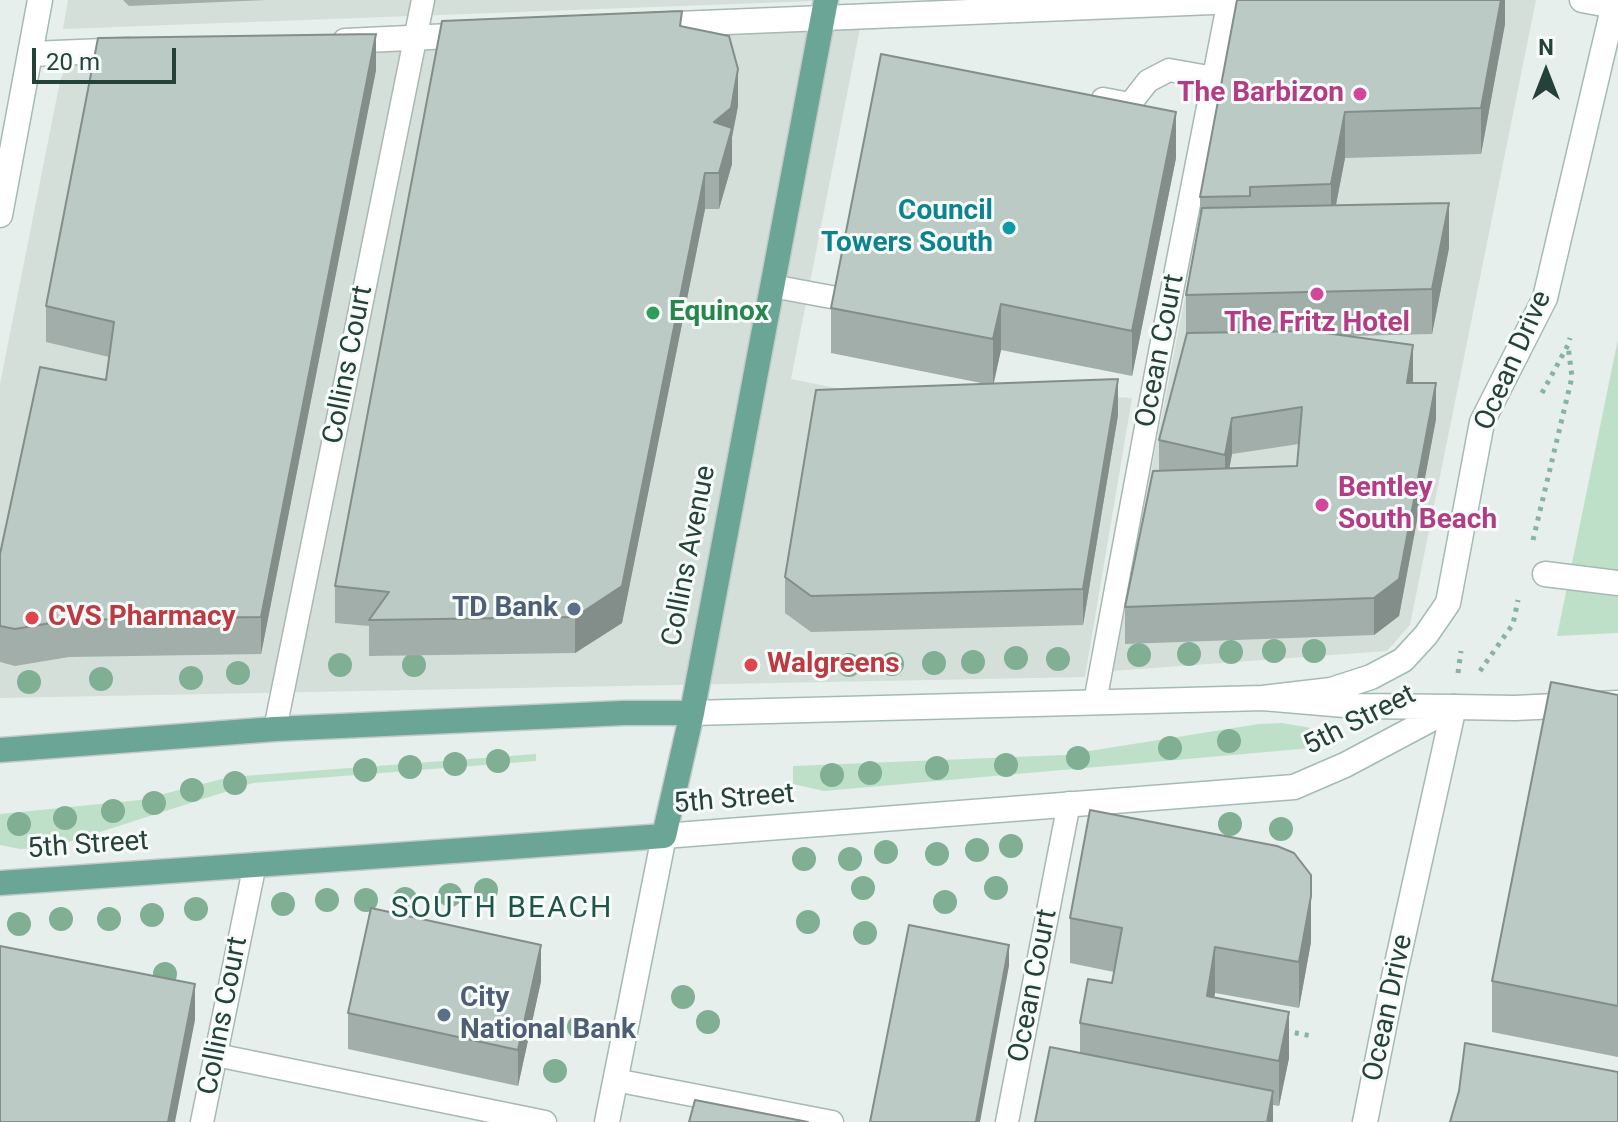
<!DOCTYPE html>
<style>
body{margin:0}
#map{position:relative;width:1618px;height:1122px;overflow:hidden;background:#e6efeb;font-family:Roboto,sans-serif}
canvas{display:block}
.north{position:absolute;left:1506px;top:32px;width:80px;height:80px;-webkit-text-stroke:6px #f7fbf9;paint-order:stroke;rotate:0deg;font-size:22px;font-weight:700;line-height:32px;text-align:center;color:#24423a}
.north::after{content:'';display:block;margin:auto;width:28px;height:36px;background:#24423a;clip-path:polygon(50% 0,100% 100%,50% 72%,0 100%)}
.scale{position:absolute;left:32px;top:48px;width:144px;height:36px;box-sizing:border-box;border:4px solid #24423a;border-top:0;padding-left:10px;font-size:24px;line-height:28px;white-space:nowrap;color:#24423a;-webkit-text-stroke:6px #f7fbf9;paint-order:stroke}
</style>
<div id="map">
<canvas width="1618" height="1122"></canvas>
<div class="north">N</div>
<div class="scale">20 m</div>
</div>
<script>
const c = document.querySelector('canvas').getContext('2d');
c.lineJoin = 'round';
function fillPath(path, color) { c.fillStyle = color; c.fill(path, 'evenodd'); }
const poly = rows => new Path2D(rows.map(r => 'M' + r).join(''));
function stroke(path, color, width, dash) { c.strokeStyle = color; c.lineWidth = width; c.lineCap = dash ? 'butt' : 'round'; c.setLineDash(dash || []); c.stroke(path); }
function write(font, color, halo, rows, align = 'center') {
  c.font = font + ' Roboto,sans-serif'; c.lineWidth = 6; c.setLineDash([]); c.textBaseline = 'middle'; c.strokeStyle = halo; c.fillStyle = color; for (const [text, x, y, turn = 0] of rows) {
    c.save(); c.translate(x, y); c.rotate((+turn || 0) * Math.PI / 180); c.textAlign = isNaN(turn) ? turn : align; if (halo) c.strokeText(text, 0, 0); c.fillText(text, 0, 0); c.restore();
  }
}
const built = poly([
 [68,0,842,0,63,29],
 [1243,0,1536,0,1410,625,1387,651,1112,671],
 [860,28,791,379,901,401,985,390,1132,398,1085,677,0,698,0,384,60,81,68,63]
]);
const green = poly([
 [1618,339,1618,633,1557,636],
 [1282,723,1311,728,1312,748,824,791,793,784,793,766,1064,755,1259,724],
 [536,754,536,761,253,783,50,848,20,849,0,845,0,814,140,800,230,777]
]);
const path = poly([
 [1542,393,1568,345,1570,338],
 [1533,540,1572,377,1568,346],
 [1480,671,1513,624,1518,600],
 [1458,673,1461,651],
 [1285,1031,1312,1036]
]);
const lane = poly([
 [1103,99,1130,104,1148,81,1169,70,1214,78],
 [772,286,842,299],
 [1095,702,1160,352,1229,0],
 [275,729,423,0],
 [216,1055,545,1122],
 [615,1080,832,1122],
 [202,1122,255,864],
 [1007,1122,1069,803]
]);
const street = poly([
 [1582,0,1614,6],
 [653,25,1261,0],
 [345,41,472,35],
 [31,54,128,50],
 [1545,574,1618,583],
 [1454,707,1515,708,1618,703]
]);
const secondary = poly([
 [0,215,40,0],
 [1263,698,1331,690,1371,677,1403,660,1426,635,1448,603,1482,422,1545,298,1615,0],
 [692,713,1263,698,1356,706,1453,707],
 [607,1122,664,836,1294,787,1345,765,1454,707],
 [1365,1122,1394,977,1454,707]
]);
const primary = poly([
 [0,750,275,729,623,713,692,713],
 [0,883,664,836,692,713,826,0]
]);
const trees = [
 [1274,651],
 [1314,651],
 [1231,652],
 [1189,654],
 [1139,655],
 [1016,658],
 [1058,659],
 [973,662],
 [934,663],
 [892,664],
 [340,665],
 [414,665],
 [849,665],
 [238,673],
 [191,678],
 [101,679],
 [29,682],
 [1229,741],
 [1170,748],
 [1078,758],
 [498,761],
 [455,764],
 [1006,765],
 [410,767],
 [937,768],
 [365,770],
 [870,773],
 [832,775],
 [235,783],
 [192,790],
 [154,803],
 [113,811],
 [65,818],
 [19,824],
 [1230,824],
 [1281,829],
 [1011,846],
 [977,850],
 [886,852],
 [937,854],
 [804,859],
 [850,859],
 [863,888],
 [996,888],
 [486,890],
 [450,895],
 [405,899],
 [327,900],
 [366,900],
 [945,902],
 [283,904],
 [196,909],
 [152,915],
 [61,919],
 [109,919],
 [808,922],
 [19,924],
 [865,933],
 [165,974],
 [683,997],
 [708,1022],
 [579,1027],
 [555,1071]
];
const wall = poly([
 [123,0,266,0,129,6],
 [1505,0,1505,24,1481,154,1345,158,1336,205,1449,248,1432,334,1351,336,1413,383,1436,419,1399,616,1374,635,1125,644,1125,607,1159,471,1159,440,1186,338,1186,295,1200,219,1200,197],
 [1299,444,1297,466,1229,468,1232,454],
 [682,26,738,106,732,137,732,164,719,209,705,209,622,623,575,653,369,656,369,626,335,623,335,586],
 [376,70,261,654,69,657,15,666,0,662,0,554,106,380,109,357,46,342,46,306],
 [1176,158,1132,376,1001,350,994,383,1118,415,1083,625,811,632,785,613,785,577,986,384,831,353,831,308],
 [1618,695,1618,1057,1492,1032,1492,981],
 [1070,918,1311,942,1299,1008,1215,993,1214,998,1289,1058,1279,1106,1273,1105,1273,1122,1035,1122,1080,1053,1080,1023,1112,983,1114,972,1070,963],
 [541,981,518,1086,348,1049,348,1013]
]);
const shadedWall = poly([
 [1501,0,1505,0,1505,24,1481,154,1481,108],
 [376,34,376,70,261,654,261,617],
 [738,69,738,106,732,137,732,164,719,209,719,173,714,122],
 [1176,112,1176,158,1132,376,1132,331],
 [1345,112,1345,158,1331,230,1331,184],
 [705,173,705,209,622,623,575,653,575,617],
 [1449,203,1449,248,1432,334,1432,289],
 [1001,304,1001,350,993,385,993,339],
 [1413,345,1413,381,1407,419,1407,383],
 [1118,379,1118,415,1083,625,1083,589],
 [1436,383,1436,419,1399,616,1374,635,1374,598],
 [1232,418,1232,454,1225,492,1225,455],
 [1311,896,1311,942,1299,1008,1299,962],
 [541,945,541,981,518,1086,518,1050],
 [1009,945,1009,966,980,1122,976,1122],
 [1215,947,1215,993,1207,1042,1207,996],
 [195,984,195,1020,175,1122,168,1122],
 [1289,1012,1289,1058,1279,1106,1279,1061],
 [1273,1091,1273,1122,1267,1122]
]);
const building = poly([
 [1237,0,1501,0,1481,108,1345,112,1331,184,1250,187,1250,196,1200,197,1237,0],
 [682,11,680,26,729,36,738,69,731,108,714,122,732,128,719,173,705,173,622,586,575,617,369,620,389,592,335,586,442,21,682,11],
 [376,34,261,617,69,620,15,629,0,626,0,554,40,367,106,380,114,322,46,306,98,38,376,34],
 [881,54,1176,112,1132,331,1001,304,993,339,831,308,881,54],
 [1449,203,1432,289,1186,295,1202,208,1449,203],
 [1311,331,1413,345,1407,383,1436,383,1399,579,1374,598,1125,607,1153,471,1297,466,1302,407,1232,418,1225,455,1159,440,1187,333,1311,331],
 [1118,379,1083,589,811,596,785,577,816,390,1118,379],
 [1551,682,1618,695,1618,1006,1492,981,1551,682],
 [1090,810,1277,846,1294,853,1311,875,1311,896,1299,962,1215,947,1207,996,1289,1012,1279,1061,1080,1023,1088,979,1112,983,1122,928,1070,918,1090,810],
 [371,908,541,945,518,1050,348,1013,371,908],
 [909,925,1009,945,976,1122,870,1122,909,925],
 [0,946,195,984,168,1122,0,1122,0,946],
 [1465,1043,1618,1072,1618,1122,1450,1122,1459,1091,1465,1043],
 [1050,1047,1273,1091,1267,1122,1035,1122,1050,1047],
 [695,1100,808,1122,689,1122,695,1100]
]);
const markers = [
 [1360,94,8,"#d1479c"],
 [1009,228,8,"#0f9aa8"],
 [1317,294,8,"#d1479c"],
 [653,313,8,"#2e9e5b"],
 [1322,505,8,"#d1479c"],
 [574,609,8,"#5c6f8a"],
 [32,618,8,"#e0444e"],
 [751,665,8,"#e0444e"],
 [444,1015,8,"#5c6f8a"]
];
const hotelNames = [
 ["The Barbizon",1344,94],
 ["The Fritz Hotel",1317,324,"center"],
 ["Bentley",1338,489,"left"],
 ["South Beach",1338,521,"left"]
];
const cultureNames = [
 ["Council",993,212],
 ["Towers South",993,244]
];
const leisureNames = [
 ["Equinox",669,313]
];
const streetNames = [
 ["Ocean Court",1161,351,-79],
 ["Ocean Drive",1514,361,-66],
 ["Collins Court",349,365,-79],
 ["Collins Avenue",690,556,-79],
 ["5th Street",1360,721,-27],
 ["5th Street",734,800,-5],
 ["5th Street",88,846,-4],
 ["Ocean Court",1034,986,-79],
 ["Ocean Drive",1389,1008,-78],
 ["Collins Court",224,1016,-79]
];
const serviceNames = [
 ["TD Bank",558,609],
 ["City",460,999,"left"],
 ["National Bank",460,1031,"left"]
];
const healthNames = [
 ["CVS Pharmacy",48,618],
 ["Walgreens",767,665]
];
const neighbourhoodNames = [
 ["SOUTH BEACH",502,909]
];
fillPath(built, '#d4dfda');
fillPath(green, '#bfe0c8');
stroke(lane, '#a8b8b2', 25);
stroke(street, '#a8b8b2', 27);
stroke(secondary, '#a4bbb3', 27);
stroke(primary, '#c2cac8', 27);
stroke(path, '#86b3a5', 5, [4, 6]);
stroke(lane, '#fff', 22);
stroke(street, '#fff', 24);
stroke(secondary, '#fff', 24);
stroke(primary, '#6aa596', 24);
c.fillStyle = '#80af93';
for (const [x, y] of trees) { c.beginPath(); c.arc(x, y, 12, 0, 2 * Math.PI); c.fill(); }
fillPath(wall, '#a1aea9');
fillPath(shadedWall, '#838d89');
fillPath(building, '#bbcac4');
stroke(building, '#838d89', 2);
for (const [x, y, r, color] of markers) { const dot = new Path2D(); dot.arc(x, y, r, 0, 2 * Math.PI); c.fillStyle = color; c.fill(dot); stroke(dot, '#f7fbf9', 3); }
write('bold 28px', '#b23c85', '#f7fbf9', hotelNames, 'right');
write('bold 28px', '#0d838f', '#f7fbf9', cultureNames, 'right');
write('bold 28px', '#27864d', '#f7fbf9', leisureNames, 'left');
write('28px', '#24423a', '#f7fbf9', streetNames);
write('bold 28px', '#4e5e75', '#f7fbf9', serviceNames, 'right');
write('bold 28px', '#be3a42', '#f7fbf9', healthNames, 'left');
c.letterSpacing = '2px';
write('30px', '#1f5548', '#f7fbf9', neighbourhoodNames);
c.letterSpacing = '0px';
</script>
